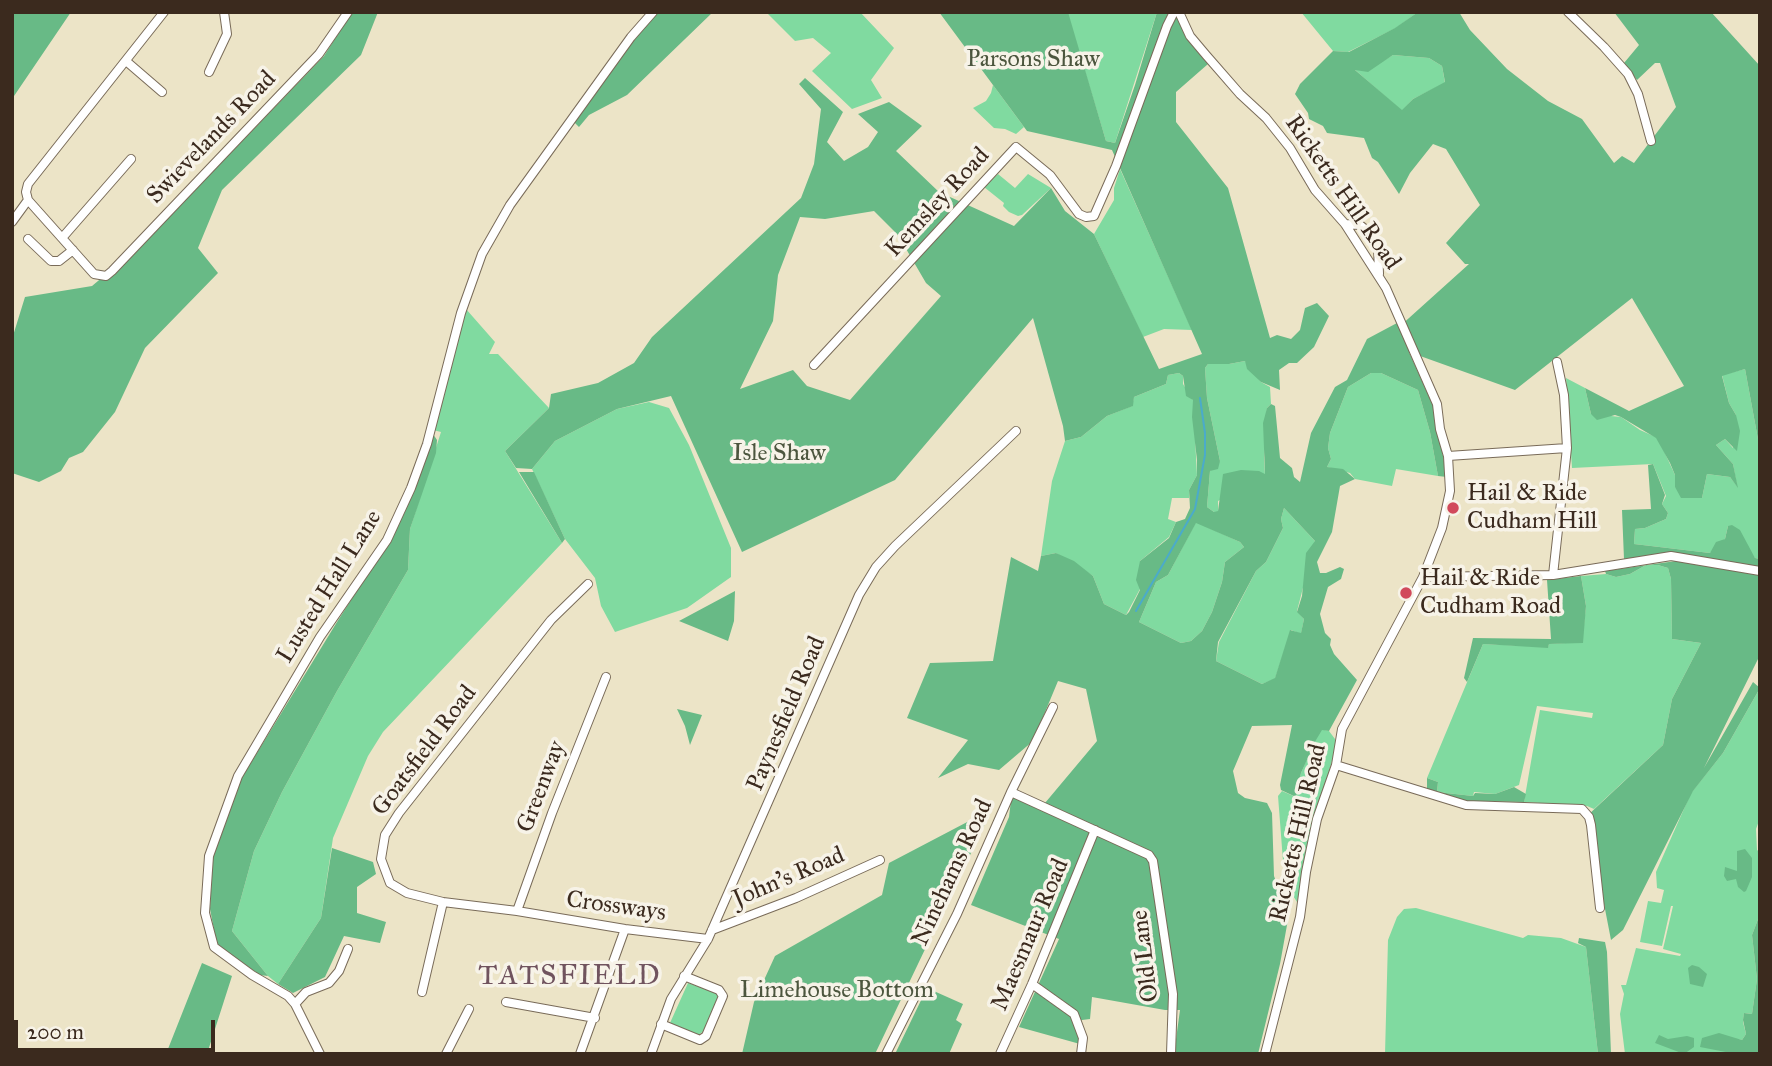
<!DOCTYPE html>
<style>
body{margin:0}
#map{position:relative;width:1772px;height:1066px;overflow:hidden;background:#ece4c7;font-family:"IM FELL Great Primer",serif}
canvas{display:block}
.frame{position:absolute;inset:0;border:14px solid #3b2a1e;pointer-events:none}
.scale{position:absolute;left:14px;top:1020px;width:201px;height:32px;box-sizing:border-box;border:4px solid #3b2a1e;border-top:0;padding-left:9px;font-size:21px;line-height:24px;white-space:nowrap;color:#3b2a1e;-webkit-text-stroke:5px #f7f3e8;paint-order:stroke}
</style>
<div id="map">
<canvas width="1772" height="1066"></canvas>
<div class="frame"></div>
<div class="scale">200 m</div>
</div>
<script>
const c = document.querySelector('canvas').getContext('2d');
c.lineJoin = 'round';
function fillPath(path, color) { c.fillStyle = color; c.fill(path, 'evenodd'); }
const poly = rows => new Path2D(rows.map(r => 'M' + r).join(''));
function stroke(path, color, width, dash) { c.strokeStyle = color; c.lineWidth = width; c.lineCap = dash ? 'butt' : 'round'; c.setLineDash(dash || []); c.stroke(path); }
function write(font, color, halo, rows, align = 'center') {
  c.font = font + ' "IM FELL Great Primer",serif'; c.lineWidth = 7; c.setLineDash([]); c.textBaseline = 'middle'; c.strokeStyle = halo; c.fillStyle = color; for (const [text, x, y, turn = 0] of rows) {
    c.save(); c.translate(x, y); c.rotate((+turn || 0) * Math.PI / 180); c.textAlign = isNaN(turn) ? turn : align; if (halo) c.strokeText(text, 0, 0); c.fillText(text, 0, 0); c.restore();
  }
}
const green = poly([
 [766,12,860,12,894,48,871,80,882,98,852,109,812,71,831,53,813,38,795,41],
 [1067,12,1157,12,1115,143,1106,141],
 [1301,12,1418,12,1396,28,1348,52,1333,51],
 [1393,55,1429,58,1442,66,1445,83,1413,99,1402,111,1354,69,1383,61],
 [993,85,1024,127,1016,134,1005,129,994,128,973,108,986,101,991,93],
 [1120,169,1192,330,1164,329,1143,337,1094,234,1114,200,1114,188],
 [998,174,1015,188,1028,174,1051,188,1022,215,1018,216,1009,212,1003,206,1004,203,984,187],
 [466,309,495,342,489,354,498,354,549,408,505,451,562,543,383,732,368,756,333,838,321,918,278,984,268,976,232,931,254,851,282,792,337,691,408,570,410,529,441,432,433,430],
 [1245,361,1261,382,1270,387,1271,404,1267,408,1264,457,1265,475,1218,501,1218,512,1214,512,1207,507,1210,471,1220,461,1207,398,1205,368,1208,364,1229,364],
 [1745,369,1760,450,1760,559,1755,558,1728,526,1725,539,1710,553,1634,544,1635,529,1645,528,1666,519,1668,513,1662,504,1666,496,1653,464,1572,468,1566,378,1585,388,1591,414,1621,417,1640,430,1658,438,1675,475,1675,487,1702,498,1707,474,1730,477,1737,486,1733,464,1716,445,1725,439,1733,448,1736,415,1729,403,1722,375],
 [1179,373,1183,376,1183,384,1193,400,1197,475,1189,490,1189,498,1172,498,1168,519,1176,522,1169,537,1140,561,1140,589,1126,615,1104,604,1093,576,1084,570,1056,553,1041,556,1052,481,1065,441,1081,437,1107,416,1132,406,1134,397,1166,384,1168,375],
 [1371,373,1381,373,1418,390,1430,432,1438,476,1396,469,1392,486,1355,479,1350,473,1327,467,1331,459,1328,448,1330,433,1348,387],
 [649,402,669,408,689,445,731,548,731,577,687,608,615,632,601,606,595,578,565,539,532,469,555,441,617,409],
 [1284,508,1315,541,1297,611,1304,619,1301,634,1291,630,1275,679,1262,684,1216,661,1219,642,1256,571,1266,562,1283,528,1281,519],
 [1196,522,1240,542,1244,547,1225,562,1222,582,1212,612,1202,631,1191,641,1181,643,1139,622,1156,582,1168,575],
 [1646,565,1658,565,1668,568,1671,579,1672,639,1701,643,1672,699,1663,745,1594,809,1587,806,1524,802,1540,710,1592,718,1593,713,1537,706,1519,785,1495,794,1474,792,1473,796,1437,792,1438,782,1427,778,1483,644,1548,647,1549,644,1582,642,1586,606,1581,576,1606,574,1616,577,1630,574],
 [1760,688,1760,818,1756,829,1757,850,1760,852,1760,914,1752,935,1757,979,1752,1014,1744,1013,1743,1022,1746,1034,1742,1040,1731,1038,1727,1052,1736,1054,1625,1054,1620,1014,1624,994,1621,985,1626,985,1636,948,1680,956,1681,954,1663,949,1673,906,1671,906,1662,946,1640,942,1648,901,1661,903,1664,890,1657,888,1656,872,1691,793,1723,753],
 [1320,729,1329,731,1335,739,1336,747,1307,847,1297,902,1290,891,1284,874,1278,796,1282,791,1296,797,1301,773],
 [1416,908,1523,938,1528,935,1561,938,1586,947,1598,1054,1385,1054,1388,940,1397,917,1404,909],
 [688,983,717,993,719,996,704,1031,698,1035,670,1023]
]);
const forest = poly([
 [12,12,71,12,12,99],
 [352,12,378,12,361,55,222,190,198,248,218,273,145,348,115,412,83,452,69,458,61,471,39,482,12,473,12,339,25,297,92,286,147,240,324,56],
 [658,12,713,12,627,95,589,115,579,127,574,122,631,40],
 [939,12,1068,12,1106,141,1115,143,1135,85,1157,12,1178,12,1186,38,1208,64,1176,92,1176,122,1228,188,1270,338,1277,335,1291,339,1300,330,1305,308,1317,303,1329,316,1314,347,1297,363,1289,363,1279,370,1280,390,1261,382,1247,369,1245,361,1229,364,1208,364,1205,368,1207,398,1220,461,1218,469,1210,471,1207,507,1214,512,1218,511,1223,474,1241,470,1259,471,1265,474,1263,423,1267,408,1271,404,1275,406,1280,458,1292,468,1294,477,1300,482,1311,433,1335,387,1347,380,1367,339,1397,323,1399,327,1469,264,1465,264,1446,243,1480,205,1446,149,1433,144,1410,173,1399,194,1378,162,1372,158,1364,138,1327,133,1323,126,1309,119,1308,113,1295,94,1300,84,1333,51,1349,52,1395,28,1418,12,1459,12,1470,30,1507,69,1548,101,1582,119,1614,163,1622,156,1634,163,1676,107,1660,63,1655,63,1637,80,1624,63,1639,45,1614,12,1711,12,1760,66,1760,450,1745,369,1722,376,1729,403,1736,415,1740,431,1737,451,1725,439,1716,445,1733,464,1738,488,1730,477,1707,474,1702,498,1681,498,1675,487,1675,475,1670,463,1656,438,1621,417,1615,415,1597,420,1591,414,1585,388,1629,411,1684,386,1632,298,1515,390,1409,352,1434,408,1447,477,1438,476,1430,432,1418,390,1381,373,1371,373,1348,387,1330,433,1328,448,1331,459,1327,467,1343,469,1355,479,1340,486,1332,532,1317,562,1320,573,1326,573,1340,567,1344,569,1341,579,1328,587,1320,614,1325,633,1331,639,1330,645,1334,654,1357,680,1329,731,1322,730,1316,740,1301,773,1296,797,1281,790,1280,785,1292,725,1252,726,1233,771,1238,793,1245,798,1267,803,1272,813,1274,876,1279,890,1284,895,1289,914,1280,964,1258,1054,1174,1054,1180,1010,1165,1010,1092,997,1090,1019,1082,1020,1075,1026,1080,1044,1019,1027,1059,939,971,905,1009,817,1012,792,1045,803,1097,741,1086,689,1058,681,1033,741,999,770,968,764,938,778,968,740,907,718,930,663,993,661,1011,557,1038,571,1041,556,1056,553,1074,561,1093,576,1104,604,1126,615,1129,612,1140,590,1136,580,1140,561,1169,538,1176,522,1185,519,1190,508,1189,490,1197,475,1197,460,1192,417,1193,400,1186,396,1183,376,1179,373,1168,375,1166,384,1134,397,1133,406,1107,416,1081,437,1065,441,1063,426,1033,318,895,480,742,552,671,396,617,409,555,441,532,469,516,468,505,451,549,408,551,394,598,383,634,363,652,337,801,198,814,164,821,109,799,84,805,78,843,112,827,142,844,161,868,147,878,132,858,114,889,102,922,126,896,151,939,192,1014,226,1051,188,1065,211,1094,234,1159,369,1202,354,1112,150,1027,131],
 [1393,55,1429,58,1442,66,1445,82,1413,99,1402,110,1355,70,1368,72],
 [874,211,898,235,926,283,941,296,850,400,807,386,793,370,740,389,773,321,778,275,800,217,825,219],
 [1284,508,1315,541,1306,553,1302,596,1297,612,1304,619,1301,633,1290,630,1275,678,1262,684,1216,661,1218,642,1256,571,1266,562,1283,528,1281,519],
 [1196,523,1240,542,1244,547,1225,562,1222,582,1212,612,1202,631,1191,641,1181,643,1139,622,1156,582,1168,575],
 [433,434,437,440,436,453,410,529,408,570,337,691,282,792,254,851,232,931,268,976,260,975,217,945,210,909,213,856,241,779,337,622,372,567,391,542],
 [1653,464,1665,495,1662,504,1668,513,1666,519,1645,528,1635,529,1634,544,1710,553,1716,542,1725,539,1728,526,1732,525,1740,530,1755,558,1760,559,1760,655,1704,768,1753,682,1760,688,1723,753,1693,791,1623,930,1611,940,1587,816,1663,745,1672,699,1701,643,1672,639,1671,579,1668,568,1658,565,1646,565,1630,574,1616,577,1606,574,1605,571,1676,561,1670,553,1624,559,1622,510,1651,509,1648,465],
 [519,472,534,472,565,539,562,543],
 [1581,576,1586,606,1583,643,1549,644,1548,648,1483,644,1467,682,1464,678,1473,638,1551,639,1547,580],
 [735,591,734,621,728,641,679,621],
 [677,709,702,715,690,745,685,726],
 [1427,778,1438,782,1437,792,1473,796,1475,793,1495,794,1514,787,1526,794,1524,802,1464,801,1427,790],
 [992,809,875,1054,742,1054,754,1002,775,956,882,895,889,863],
 [332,848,373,862,376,874,357,887,357,913,386,922,380,943,344,936,325,977,293,993,278,984,321,918],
 [1745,849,1752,858,1752,877,1746,891,1744,892,1738,887,1736,879,1727,881,1724,876,1725,867,1737,871,1737,851],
 [1760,914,1760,1054,1736,1054,1700,1047,1702,1038,1719,1033,1742,1040,1746,1034,1743,1020,1744,1013,1752,1014,1757,979,1752,935],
 [1579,938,1605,942,1607,952,1611,1054,1598,1054,1586,947,1578,943],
 [202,963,232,976,207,1054,166,1054],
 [1692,965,1699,967,1707,974,1703,987,1690,984,1688,968],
 [927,988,963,1004,956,1020,962,1024,949,1054,895,1054],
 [1659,1035,1668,1039,1687,1036,1694,1038,1694,1047,1684,1054,1655,1043]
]);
const stream = poly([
 [1136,611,1195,509,1205,455,1205,433,1200,398]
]);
const minor = poly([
 [164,12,28,184,26,192,28,200,94,274,106,276,112,271,319,54,348,12],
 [1179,12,1190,36,1206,55,1240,94,1266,118,1290,148,1315,190,1345,224,1386,288,1437,404,1440,429,1448,456,1450,491,1442,528,1423,577,1342,729,1336,765,1317,819,1306,872,1300,917,1265,1054],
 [1568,12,1604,47,1628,74,1638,94,1651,141],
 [126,61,162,92],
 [209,72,227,34,224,12],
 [12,222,28,200],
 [1345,224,1360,225,1370,233,1378,246,1379,274],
 [62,238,131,159],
 [28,239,51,261,59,261,73,250],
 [814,365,1016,147,1050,175,1079,214,1086,217,1094,216,1116,166,1167,26,1174,12],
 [1448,456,1567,448],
 [1553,575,1567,448,1564,395,1557,362],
 [1423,577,1553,575,1671,556,1760,571],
 [588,584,551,620,399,813,385,835,381,859,390,883,407,893,443,902,517,911,625,929,708,939],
 [1336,765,1466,805,1582,809,1589,817,1591,825,1600,908],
 [1011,792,1149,855,1153,861,1173,994,1171,1054],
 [517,911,552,813,606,677],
 [712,930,796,898,880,860],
 [1032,984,1074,1014,1083,1038,1081,1054],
 [422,992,443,902],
 [506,1002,595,1018],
 [295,1004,306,992,329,983,339,971,348,949],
 [661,1024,700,1040,706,1036,723,996,719,990,684,976],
 [320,1054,295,1004,288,996,252,975,214,947,205,913,209,856,238,776,320,637,387,540,411,488,427,444,461,313,482,254,510,205,631,37,653,12],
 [446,1054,469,1009],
 [580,1054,625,929],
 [651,1054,671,999,708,939,859,595,876,567,895,546,1016,431],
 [886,1054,957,914,1011,792,1053,707],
 [1000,1054,1032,984,1095,830]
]);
const markers = [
 [1453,508,7,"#d1495b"],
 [1406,593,7,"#d1495b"]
];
const parkNames = [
 ["Parsons Shaw",1033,60],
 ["Isle Shaw",779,454],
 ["Limehouse Bottom",837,991]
];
const streetNames = [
 ["Swievelands Road",212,138,-46],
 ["Ricketts Hill Road",1342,193,55],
 ["Kemsley Road",938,203,-47],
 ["Lusted Hall Lane",330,587,-58],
 ["Paynesfield Road",787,714,-67],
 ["Goatsfield Road",425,751,-53],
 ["Greenway",542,787,-69],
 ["Ricketts Hill Road",1299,833,-77],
 ["Ninehams Road",953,873,-65],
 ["John's Road",789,878,-23],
 ["Crossways",616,907,8],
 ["Maesmaur Road",1031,935,-67],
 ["Old Lane",1146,956,-97]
];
const poiNames = [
 ["Hail & Ride",1467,494],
 ["Cudham Hill",1467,522],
 ["Hail & Ride",1420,579],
 ["Cudham Road",1420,607]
];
const quarterNames = [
 ["TATSFIELD",570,977]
];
fillPath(green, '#80daa0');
fillPath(forest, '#68ba86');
stroke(stream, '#4babca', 2);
stroke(minor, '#796b59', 10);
stroke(minor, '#fff', 8);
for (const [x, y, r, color] of markers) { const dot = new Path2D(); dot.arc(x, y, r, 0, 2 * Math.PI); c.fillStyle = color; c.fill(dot); stroke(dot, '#f7f3e8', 2.5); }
write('24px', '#4c563e', '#f7f3e8', parkNames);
write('24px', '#3b2a1e', '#f7f3e8', streetNames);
write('24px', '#3b2a1e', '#f7f3e8', poiNames, 'left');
c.letterSpacing = '2px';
write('28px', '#70535e', '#f7f3e8', quarterNames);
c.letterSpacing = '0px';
</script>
